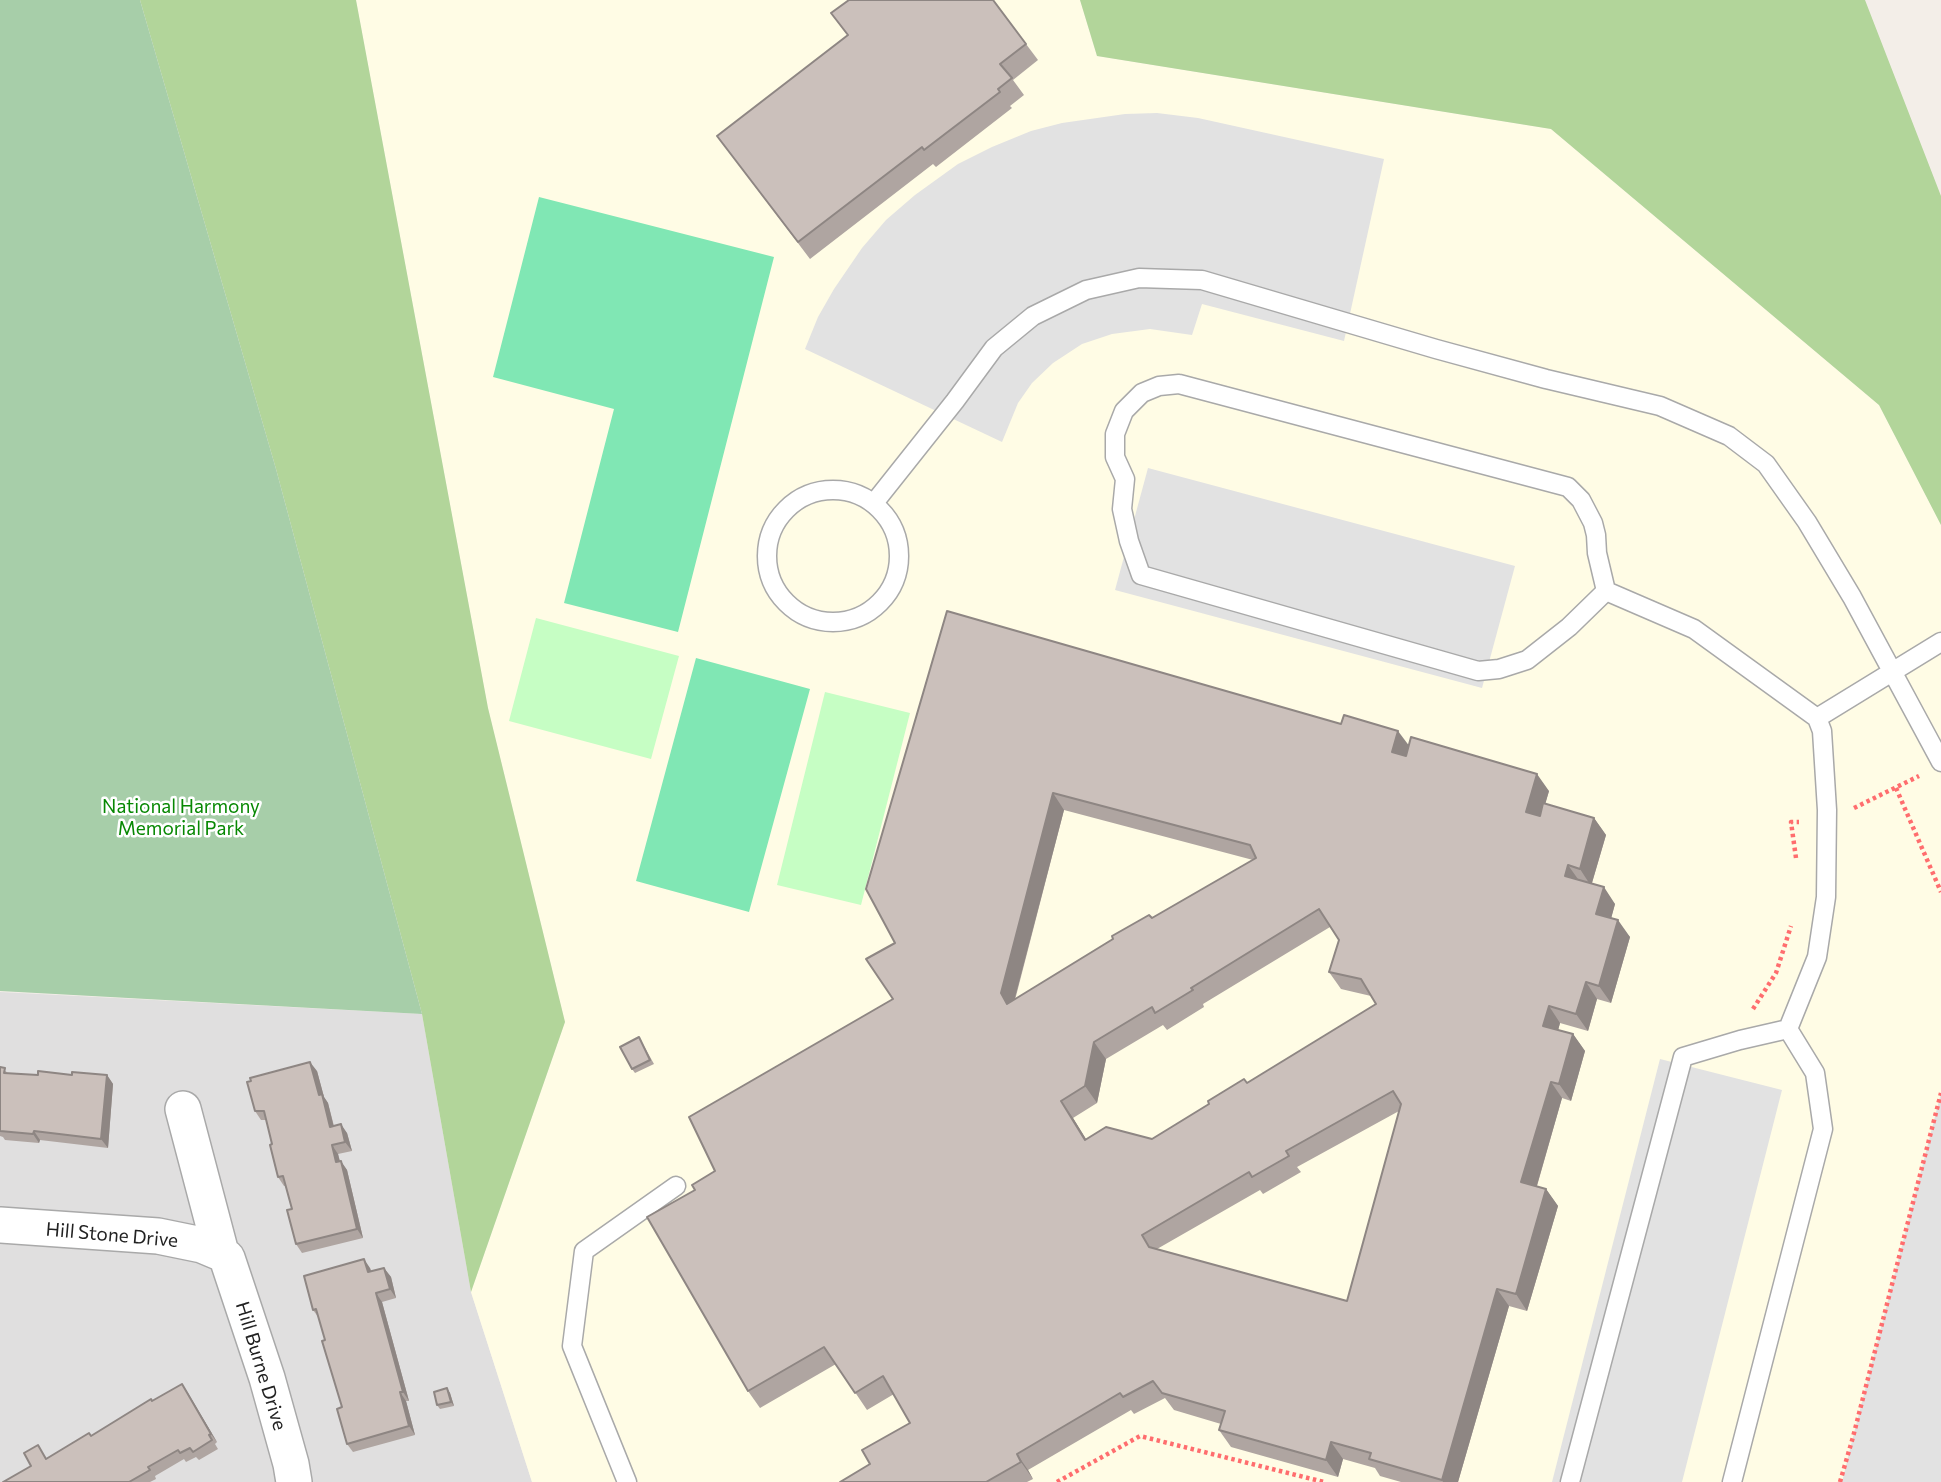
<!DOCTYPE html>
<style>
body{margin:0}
canvas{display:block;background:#f3eee8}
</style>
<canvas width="1941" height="1482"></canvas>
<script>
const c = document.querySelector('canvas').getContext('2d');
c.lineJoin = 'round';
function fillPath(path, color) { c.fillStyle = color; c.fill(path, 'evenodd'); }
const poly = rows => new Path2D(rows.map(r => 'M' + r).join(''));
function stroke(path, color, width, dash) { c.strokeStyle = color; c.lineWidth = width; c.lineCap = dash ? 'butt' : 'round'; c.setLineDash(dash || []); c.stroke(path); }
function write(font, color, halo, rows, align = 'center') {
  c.font = font + ' Commissioner,sans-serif'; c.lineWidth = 5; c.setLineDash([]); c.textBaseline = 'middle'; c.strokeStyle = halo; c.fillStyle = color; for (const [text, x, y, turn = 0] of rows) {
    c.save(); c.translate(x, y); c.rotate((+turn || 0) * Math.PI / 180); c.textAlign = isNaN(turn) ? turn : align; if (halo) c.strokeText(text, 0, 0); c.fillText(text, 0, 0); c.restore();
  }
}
const residential = poly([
 [0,992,422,1014,471,1292,532,1482,0,1482]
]);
const education = poly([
 [356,0,1080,0,1097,56,1551,129,1879,405,1941,525,1941,1482,532,1482,471,1292,565,1022,488,708]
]);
const forest = poly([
 [140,0,356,0,488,708,565,1022,471,1292,422,1014,276,469],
 [1080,0,1865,0,1941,196,1941,525,1879,405,1551,129,1097,56]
]);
const cemetery = poly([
 [0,0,140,0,276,469,422,1014,0,991]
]);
const park = poly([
 [536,618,679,656,651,759,509,721],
 [825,692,910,713,861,905,777,885]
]);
const pitch = poly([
 [539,197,774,257,678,632,564,603,614,409,493,377],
 [696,658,810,689,749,912,636,881]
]);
const parking = poly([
 [1157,113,1198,118,1384,159,1344,341,1202,304,1192,335,1150,329,1112,334,1082,344,1053,363,1032,383,1018,403,1002,442,805,349,818,317,834,289,862,248,886,220,915,195,958,164,992,147,1031,131,1062,123,1125,114],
 [1148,468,1515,566,1482,688,1115,590],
 [1660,1059,1782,1090,1682,1482,1552,1482],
 [1941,1093,1941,1482,1842,1482,1853,1437]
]);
const path = poly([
 [1896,788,1941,892],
 [1854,808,1919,776],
 [1796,858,1791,822,1799,822],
 [1753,1009,1776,973,1791,926],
 [1057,1482,1140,1436,1324,1482],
 [1840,1482,1853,1437,1941,1093]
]);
const lane = poly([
 [1179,384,1568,487,1581,500,1593,523,1596,535,1597,553,1606,591,1569,627,1527,660,1499,669,1478,671,1141,575,1129,541,1122,509,1125,479,1115,457,1115,434,1124,411,1142,393,1159,386,1179,384],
 '767 556a66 66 0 1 1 132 0a66 66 0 1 1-132 0Z',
 [874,503,955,401,994,348,1033,316,1086,290,1139,278,1202,280,1436,349,1546,379,1660,406,1729,436,1766,464,1807,522,1852,597,1941,762],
 [1606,591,1694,629,1817,718,1822,731,1827,810,1826,897,1817,957,1788,1029],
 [1817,718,1941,642],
 [627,1482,572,1346,584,1251,676,1186],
 [1570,1482,1683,1057,1740,1040,1788,1029,1815,1073,1823,1129,1732,1482]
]);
const street = poly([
 [183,1109,221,1253],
 [0,1225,158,1236,202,1245,221,1253,227,1258,267,1378,291,1464,294,1482]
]);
const wall = poly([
 [831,13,1026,44,1038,60,1013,80,1024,95,1010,106,1012,108,936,167,933,164,810,259,717,136,848,36],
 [947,611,1409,746,1549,791,1545,804,1594,818,1606,835,1592,883,1615,904,1611,918,1630,937,1611,1003,1597,999,1588,1031,1560,1023,1558,1030,1573,1034,1585,1051,1571,1101,1562,1098,1537,1186,1546,1189,1558,1206,1527,1311,1509,1306,1458,1482,1401,1482,1380,1476,1375,1468,1343,1459,1338,1477,1231,1447,1219,1430,1221,1424,1174,1410,1165,1398,1134,1414,1131,1410,1028,1470,1033,1479,1027,1482,840,1482,870,1464,910,1423,894,1394,867,1410,836,1364,760,1408,748,1391,695,1190,893,999,895,943],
 [1064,810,1253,860,1152,918,1015,1000],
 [1330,927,1339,940,1329,972,1341,989,1371,996,1376,1004,1247,1083,1152,1139,1086,1139,1073,1118,1097,1103,1106,1059,1163,1025,1167,1030,1204,1007,1203,1004],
 [1399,1111,1347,1301,1157,1249,1260,1190,1263,1194,1301,1172,1297,1167],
 [639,1037,654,1064,635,1073,632,1069],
 [0,1067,8,1073,38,1075,107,1075,113,1084,108,1148,40,1140,39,1143,5,1140,3,1137,0,1136],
 [317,1071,324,1097,328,1103,334,1126,347,1133,352,1151,338,1154,340,1161,347,1170,363,1238,302,1253,296,1244,292,1209,286,1186,284,1186,278,1177,272,1144,266,1120,261,1120,255,1111],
 [370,1268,371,1271,384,1268,391,1277,396,1298,382,1302,409,1401,406,1401,415,1435,353,1452,347,1444,342,1407,319,1318,313,1310],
 [182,1384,217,1442,215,1444,218,1449,199,1460,196,1457,186,1462,184,1459,155,1476,156,1479,150,1482,3,1482,91,1436],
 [447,1388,450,1393,454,1406,440,1409,437,1405]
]);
const shadedWall = poly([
 [1398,731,1410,747,1403,769,1392,752],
 [1537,774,1549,791,1538,829,1526,812],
 [1053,793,1064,810,1012,1009,1007,1004,1001,993],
 [1594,818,1606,835,1591,886,1580,869],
 [1568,865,1580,882,1565,876],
 [1604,887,1615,904,1608,930,1596,914],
 [1618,920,1630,937,1611,1003,1599,986],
 [1586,982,1597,999,1588,1031,1576,1014],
 [1549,1006,1560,1023,1555,1042,1543,1026],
 [1573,1034,1585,1051,1571,1101,1559,1084],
 [1094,1042,1106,1059,1097,1103,1085,1086],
 [310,1062,317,1071,324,1097,328,1103,336,1136,330,1127,319,1095],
 [107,1075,113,1084,108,1148,101,1139],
 [1551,1082,1562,1098,1533,1199,1521,1182],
 [1061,1101,1073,1118,1097,1157,1085,1140],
 [341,1124,347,1133,352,1151,345,1142],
 [34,1131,40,1140,39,1143,33,1134],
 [332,1145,338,1154,342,1171,336,1162],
 [341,1161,347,1170,363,1238,357,1229],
 [1546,1189,1558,1206,1527,1311,1516,1294],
 [364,1259,370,1268,374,1281,368,1272],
 [384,1268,391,1277,396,1298,390,1289],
 [1497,1289,1509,1306,1458,1482,1443,1482,1442,1480],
 [376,1293,382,1302,409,1401,403,1392],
 [182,1384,188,1393,217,1442,211,1434],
 [447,1388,450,1393,454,1406,451,1402],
 [400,1392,406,1401,415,1435,409,1426],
 [1331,1442,1343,1459,1338,1477,1326,1460],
 [1017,1454,1028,1470,1033,1479,1021,1462]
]);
const building = poly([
 [849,0,993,0,1026,44,1000,64,1012,78,998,89,1000,92,924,150,922,147,798,242,717,136,848,35,831,13,849,0],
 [947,611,1341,724,1344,715,1398,731,1392,752,1406,756,1411,737,1537,774,1526,812,1540,816,1543,803,1594,818,1580,869,1568,865,1565,876,1604,887,1596,914,1618,920,1599,986,1586,982,1576,1014,1549,1006,1543,1026,1573,1034,1559,1084,1551,1082,1521,1182,1546,1189,1516,1294,1497,1289,1442,1480,1369,1459,1371,1453,1331,1442,1326,1460,1219,1430,1225,1411,1162,1393,1153,1381,1123,1397,1120,1393,1017,1454,1021,1462,986,1482,840,1482,870,1464,862,1450,910,1423,883,1376,855,1393,824,1347,748,1391,647,1217,695,1190,692,1185,715,1171,689,1117,893,999,866,959,895,943,866,889,947,611],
 [1053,793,1250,845,1256,858,1152,918,1149,915,1112,936,1113,939,1007,1004,1001,993,1053,793],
 [1319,909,1339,940,1329,972,1361,979,1376,1004,1247,1083,1244,1079,1208,1101,1209,1104,1152,1139,1106,1127,1085,1140,1061,1101,1085,1086,1094,1042,1152,1007,1155,1013,1193,990,1191,988,1319,909],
 [1393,1091,1401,1104,1347,1301,1149,1247,1142,1235,1249,1172,1252,1177,1289,1156,1286,1151,1393,1091],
 [639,1037,650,1060,632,1069,620,1047,639,1037],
 [310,1062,319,1095,322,1094,330,1127,341,1124,345,1142,332,1145,336,1162,341,1161,357,1229,296,1244,287,1210,292,1209,283,1176,278,1177,270,1145,272,1144,264,1111,255,1111,247,1082,251,1081,250,1078,310,1062],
 [0,1067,5,1068,4,1073,38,1075,38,1071,72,1075,72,1072,107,1075,101,1139,34,1131,33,1134,0,1131,0,1067],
 [364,1259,368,1272,384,1268,390,1289,376,1293,403,1392,400,1392,409,1426,347,1444,337,1409,342,1407,322,1341,325,1340,316,1309,313,1310,304,1276,364,1259],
 [182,1384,211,1434,209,1435,212,1440,193,1452,190,1448,180,1453,178,1450,148,1467,150,1470,129,1482,3,1482,31,1466,24,1453,38,1445,46,1459,89,1433,91,1436,151,1399,152,1401,182,1384],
 [447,1388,451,1402,437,1405,434,1392,447,1388]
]);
const parkNames = [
 ["National Harmony",181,807],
 ["Memorial Park",181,829]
];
const streetNames = [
 ["Hill Stone Drive",112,1235,5],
 ["Hill Burne Drive",261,1366,73]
];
fillPath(residential, '#e0dfdf');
fillPath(education, '#fffce5');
fillPath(forest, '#b2d59a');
fillPath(cemetery, '#a7cea9');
fillPath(park, '#c6fec4');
fillPath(pitch, '#80e7b4');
fillPath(parking, '#e2e2e2');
stroke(lane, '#a9a9a9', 21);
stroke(street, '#a9a9a9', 38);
stroke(path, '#ff6d6e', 4.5, [3.5, 3.5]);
stroke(lane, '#fff', 18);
stroke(street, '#fff', 35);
fillPath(wall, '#afa5a1');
fillPath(shadedWall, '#8e8683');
fillPath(building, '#cbc0bb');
stroke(building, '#8e8683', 2);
write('19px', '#078803', '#fff', parkNames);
write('19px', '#222', '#fff', streetNames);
</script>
